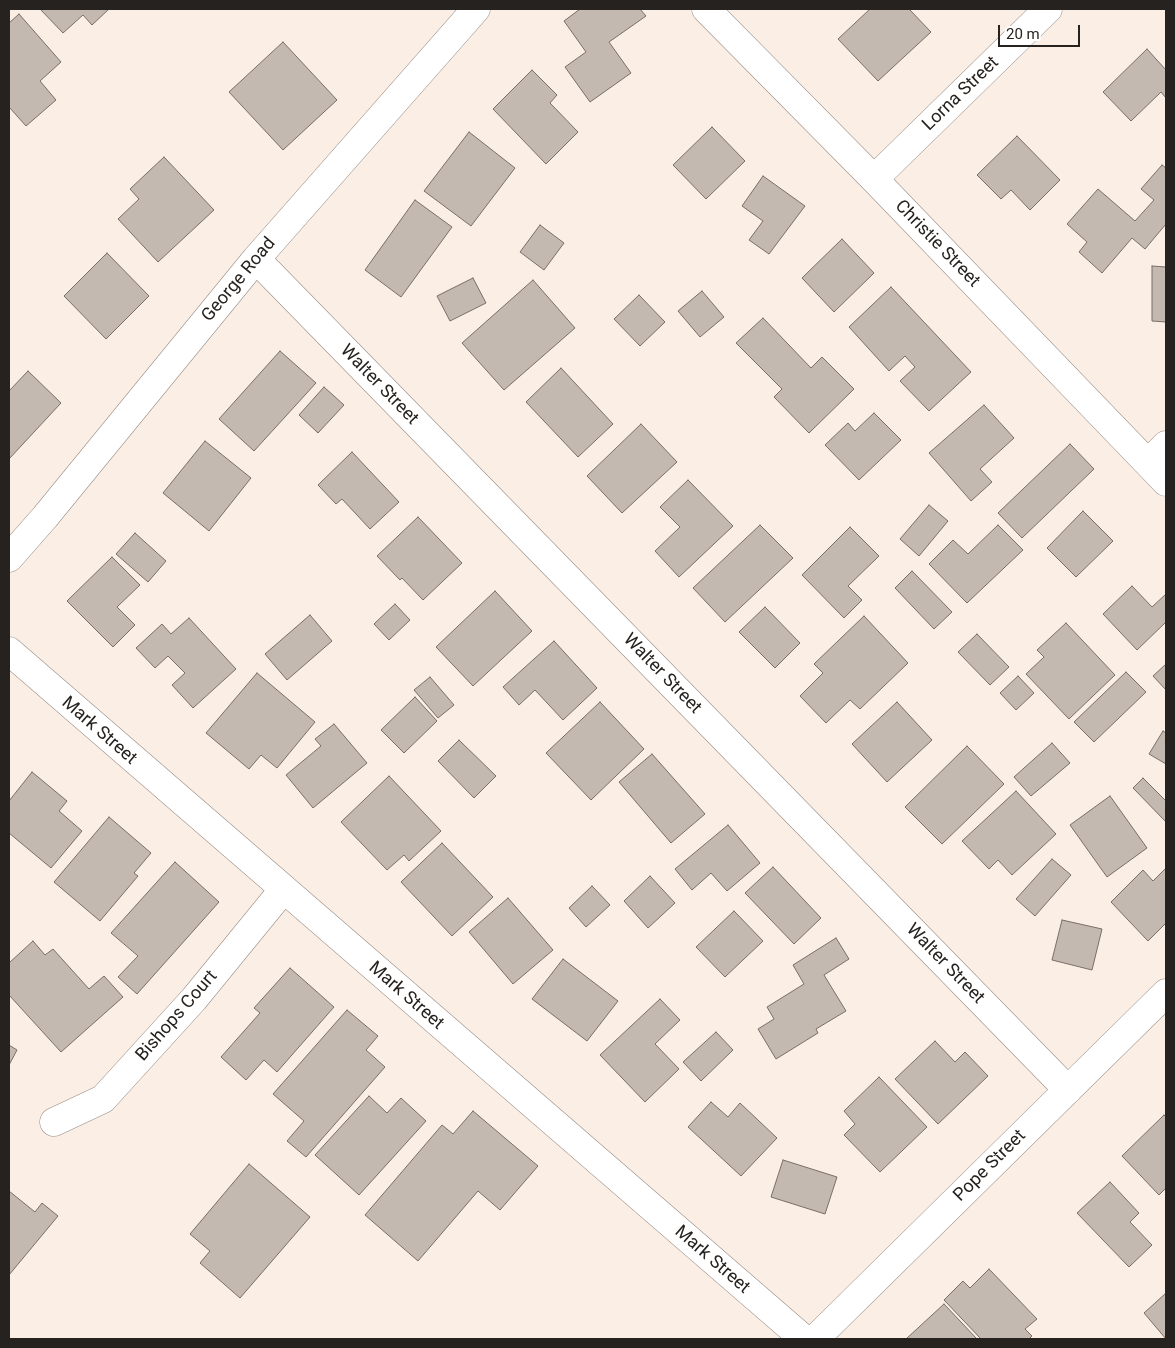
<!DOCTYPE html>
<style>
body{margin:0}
#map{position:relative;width:1175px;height:1348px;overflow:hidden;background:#faeee5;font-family:Roboto,sans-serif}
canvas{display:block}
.frame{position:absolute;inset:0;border:10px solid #26221f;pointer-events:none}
.scale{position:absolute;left:998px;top:25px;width:82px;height:22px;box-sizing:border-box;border:2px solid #26221f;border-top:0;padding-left:6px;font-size:15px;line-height:18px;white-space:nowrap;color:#26221f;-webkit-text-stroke:4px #fff;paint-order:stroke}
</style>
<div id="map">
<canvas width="1175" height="1348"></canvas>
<div class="frame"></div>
<div class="scale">20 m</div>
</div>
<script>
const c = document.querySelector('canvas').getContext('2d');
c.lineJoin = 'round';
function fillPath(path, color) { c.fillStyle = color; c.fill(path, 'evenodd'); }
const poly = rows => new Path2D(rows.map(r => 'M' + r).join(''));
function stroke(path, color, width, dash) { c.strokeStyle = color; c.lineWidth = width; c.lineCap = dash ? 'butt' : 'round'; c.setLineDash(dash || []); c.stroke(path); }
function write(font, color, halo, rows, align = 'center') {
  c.font = font + ' Roboto,sans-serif'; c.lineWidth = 5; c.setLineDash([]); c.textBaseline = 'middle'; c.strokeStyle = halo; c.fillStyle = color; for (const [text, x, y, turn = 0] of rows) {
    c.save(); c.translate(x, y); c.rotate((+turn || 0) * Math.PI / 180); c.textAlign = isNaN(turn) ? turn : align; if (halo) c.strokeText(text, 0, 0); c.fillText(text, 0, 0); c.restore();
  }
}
const building = poly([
 [40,9,109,9,92,25,83,15,63,33,40,9],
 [580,9,640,9,646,16,609,42,631,73,590,102,565,67,586,52,564,21,580,9],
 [870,9,909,9,931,32,878,81,838,39,870,9],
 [19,14,61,62,40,81,56,100,26,126,9,107,9,23,19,14],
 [283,42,337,100,283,150,229,92,283,42],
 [1147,49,1166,70,1166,98,1161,92,1131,121,1103,92,1147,49],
 [532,70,557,95,550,103,578,132,546,164,493,109,532,70],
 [712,127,745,161,706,199,673,165,712,127],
 [469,132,515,168,471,226,424,191,469,132],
 [1017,136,1060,180,1030,210,1011,190,1001,199,977,175,1017,136],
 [164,157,214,210,158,262,118,219,139,199,130,189,164,157],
 [1162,165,1166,168,1166,224,1145,249,1132,238,1102,273,1079,252,1087,242,1067,224,1098,189,1135,221,1154,200,1141,189,1162,165],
 [763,176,805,206,769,254,749,240,763,221,742,206,763,176],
 [415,200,452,227,401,297,365,270,415,200],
 [540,225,564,243,544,270,520,252,540,225],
 [842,239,874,273,834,312,802,278,842,239],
 [107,253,149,296,106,339,64,296,107,253],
 [1152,266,1166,267,1166,322,1152,321,1152,266],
 [473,278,486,303,450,321,437,296,473,278],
 [533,280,575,328,504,390,462,343,533,280],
 [891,287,971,372,929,411,900,381,915,367,905,356,889,371,849,327,891,287],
 [702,291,724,317,700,337,678,311,702,291],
 [639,295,665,322,640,346,614,319,639,295],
 [763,318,811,368,822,357,854,389,809,433,774,397,782,389,736,343,763,318],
 [280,351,316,383,254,451,219,419,280,351],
 [561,368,613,424,578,457,526,402,561,368],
 [28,371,61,403,9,459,9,391,28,371],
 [324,387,344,405,318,433,299,415,324,387],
 [984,405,1014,438,980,469,992,482,971,501,929,453,984,405],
 [874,413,901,440,859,480,825,445,848,423,855,431,874,413],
 [641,424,677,462,622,513,587,476,641,424],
 [205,441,251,478,209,531,163,493,205,441],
 [1070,444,1094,469,1022,538,998,513,1070,444],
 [352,452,399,502,370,529,342,499,336,504,318,485,352,452],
 [688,480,733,526,679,577,655,551,680,527,660,507,688,480],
 [929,505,948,521,919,556,900,539,929,505],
 [1083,511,1113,541,1076,577,1047,548,1083,511],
 [418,517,462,563,423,600,402,578,400,580,377,556,418,517],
 [760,525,793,558,725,622,693,588,760,525],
 [998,525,1023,550,967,603,929,564,953,540,968,554,998,525],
 [850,527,879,556,848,586,862,600,844,618,802,575,850,527],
 [135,533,166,561,148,582,116,554,135,533],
 [112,557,140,585,117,607,135,625,113,647,67,601,112,557],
 [912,571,952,612,934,629,895,588,912,571],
 [1132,586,1152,607,1166,594,1166,622,1137,650,1103,614,1132,586],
 [495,591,532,631,473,686,436,647,495,591],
 [395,604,410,620,389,640,374,624,395,604],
 [765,607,800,643,775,668,739,632,765,607],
 [310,615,332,641,287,680,265,654,310,615],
 [864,616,908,663,860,709,850,700,826,723,800,696,823,673,814,664,864,616],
 [189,618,236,669,193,708,172,685,185,673,168,656,155,668,136,648,162,624,171,634,189,618],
 [1066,623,1115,675,1069,719,1026,674,1044,657,1037,650,1066,623],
 [977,634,1009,667,990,685,958,652,977,634],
 [554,641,597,688,563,720,535,690,519,705,503,687,554,641],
 [1166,664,1166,690,1153,676,1166,664],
 [1126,672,1146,692,1094,742,1074,722,1126,672],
 [257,673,315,722,277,768,261,755,249,769,206,733,257,673],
 [1018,676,1034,693,1016,710,1000,693,1018,676],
 [430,677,454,705,438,718,414,690,430,677],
 [415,697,437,721,404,753,381,730,415,697],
 [600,702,644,749,591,800,546,753,600,702],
 [897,702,932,740,887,782,852,744,897,702],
 [334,724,367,763,313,808,286,775,321,746,315,739,334,724],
 [1163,731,1166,733,1166,764,1149,754,1163,731],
 [459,740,496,776,474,798,438,761,459,740],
 [1052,743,1070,763,1031,796,1014,777,1052,743],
 [967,746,1004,784,942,844,905,807,967,746],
 [652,754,705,814,671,843,619,782,652,754],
 [32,772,67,801,59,811,82,831,51,868,9,833,9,801,32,772],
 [389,776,441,831,409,861,404,855,387,870,341,822,389,776],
 [1143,778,1166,801,1166,822,1133,788,1143,778],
 [1016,791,1056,834,1012,875,998,860,989,869,962,841,1016,791],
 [1110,796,1147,848,1107,877,1070,825,1110,796],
 [109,817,151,853,134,873,138,876,100,921,54,882,109,817],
 [728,825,760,863,727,891,711,873,692,890,675,869,728,825],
 [442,843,493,897,452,936,401,882,442,843],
 [1052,859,1071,875,1035,916,1016,899,1052,859],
 [175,862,219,902,137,994,118,977,138,956,111,933,175,862],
 [773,867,821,918,794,944,745,893,773,867],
 [1166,868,1166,923,1148,941,1111,902,1143,870,1153,881,1166,868],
 [650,876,675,903,648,928,624,901,650,876],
 [592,886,610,905,586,927,569,908,592,886],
 [508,898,553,950,513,984,469,932,508,898],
 [734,911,763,941,725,977,696,947,734,911],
 [1062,920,1102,929,1092,970,1052,960,1062,920],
 [836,938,849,959,824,975,846,1011,816,1029,818,1033,776,1059,758,1029,774,1019,767,1007,804,984,793,965,836,938],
 [33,941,45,955,53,949,89,989,104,976,123,997,61,1052,9,995,9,963,33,941],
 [563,959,618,1001,587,1041,532,999,563,959],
 [290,968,334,1007,277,1072,264,1060,246,1080,221,1057,260,1013,254,1008,290,968],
 [660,999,680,1020,655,1044,679,1069,645,1102,600,1055,660,999],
 [347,1010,378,1036,366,1050,385,1067,306,1157,287,1141,304,1121,273,1094,347,1010],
 [716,1032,733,1050,701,1081,683,1062,716,1032],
 [935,1041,955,1062,965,1052,988,1076,938,1124,895,1079,935,1041],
 [9,1045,17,1050,9,1065,9,1045],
 [879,1077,927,1127,880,1172,844,1135,855,1124,844,1111,879,1077],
 [369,1096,387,1113,401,1098,426,1121,359,1195,315,1155,369,1096],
 [711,1102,728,1117,740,1103,777,1138,741,1176,688,1127,711,1102],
 [473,1111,538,1166,500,1210,478,1191,418,1261,365,1215,442,1125,453,1134,473,1111],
 [1164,1115,1166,1117,1166,1188,1159,1195,1122,1156,1164,1115],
 [783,1160,837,1177,825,1214,771,1197,783,1160],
 [249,1164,310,1217,240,1298,200,1263,210,1251,190,1234,249,1164],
 [1110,1182,1139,1213,1130,1222,1152,1245,1129,1267,1077,1213,1110,1182],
 [9,1191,35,1212,42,1203,58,1216,9,1275,9,1191],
 [989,1269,1037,1319,1025,1329,1032,1336,1029,1339,981,1339,944,1300,963,1281,970,1288,989,1269],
 [1166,1293,1166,1339,1144,1313,1166,1293],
 [944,1304,977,1339,906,1339,944,1304]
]);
const minor = poly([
 [706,9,874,179,1166,482],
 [874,179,1048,9],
 [256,259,1068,1090],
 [1148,463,1166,445],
 [9,558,45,517,256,259,476,9],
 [9,651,804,1339],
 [54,1122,103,1099,194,999,283,890],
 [815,1339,1166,993]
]);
const streetNames = [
 ["Lorna Street",961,94,-44],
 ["Christie Street",937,244,46],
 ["George Road",239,280,-50],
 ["Walter Street",379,385,46],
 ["Walter Street",662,674,46],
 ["Mark Street",99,731,41],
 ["Walter Street",945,964,46],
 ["Mark Street",406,996,41],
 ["Bishops Court",177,1016,-49],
 ["Pope Street",990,1166,-45],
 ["Mark Street",712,1260,41]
];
fillPath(building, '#c4b9b1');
stroke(building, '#796e67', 1);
stroke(minor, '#968b84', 29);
stroke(minor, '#fff', 28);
write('18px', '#26221f', '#fff', streetNames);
</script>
